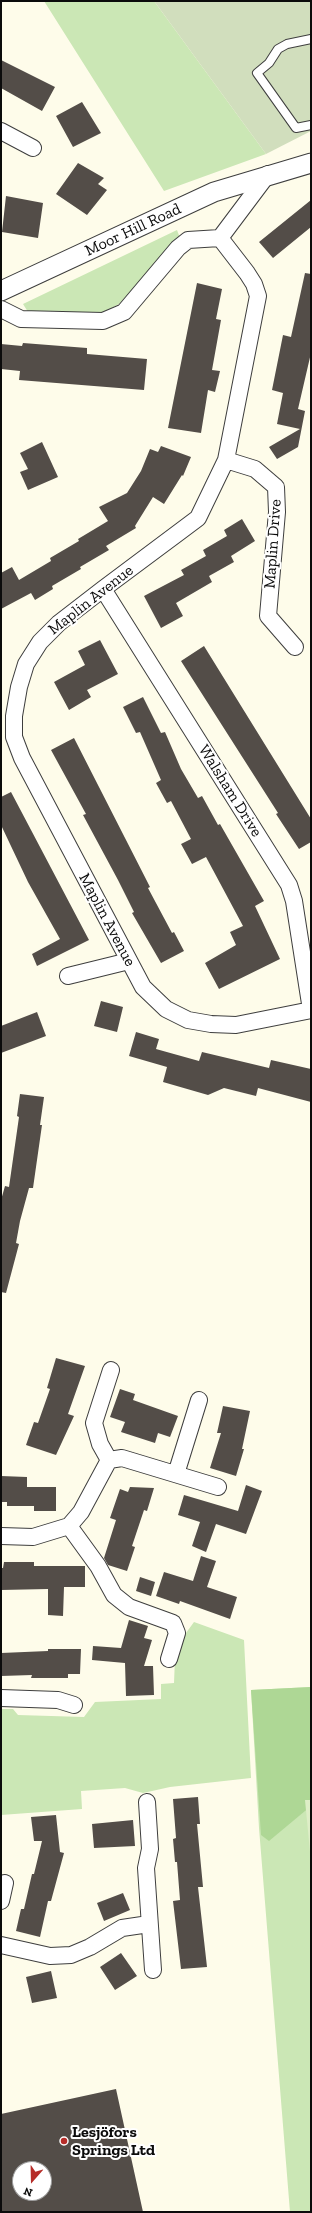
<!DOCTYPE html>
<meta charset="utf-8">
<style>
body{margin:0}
#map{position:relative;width:312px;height:2213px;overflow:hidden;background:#fefcea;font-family:"Zilla Slab",serif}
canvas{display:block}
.frame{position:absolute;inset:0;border:2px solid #0b0b0b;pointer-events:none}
.north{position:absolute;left:12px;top:2161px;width:40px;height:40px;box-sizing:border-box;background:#fff;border:1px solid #9d9d9d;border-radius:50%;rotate:200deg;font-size:11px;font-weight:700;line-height:16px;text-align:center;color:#0b0b0b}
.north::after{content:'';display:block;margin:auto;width:14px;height:18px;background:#b62d29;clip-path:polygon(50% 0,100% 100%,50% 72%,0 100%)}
</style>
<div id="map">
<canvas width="312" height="2213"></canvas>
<div class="frame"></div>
<div class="north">N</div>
</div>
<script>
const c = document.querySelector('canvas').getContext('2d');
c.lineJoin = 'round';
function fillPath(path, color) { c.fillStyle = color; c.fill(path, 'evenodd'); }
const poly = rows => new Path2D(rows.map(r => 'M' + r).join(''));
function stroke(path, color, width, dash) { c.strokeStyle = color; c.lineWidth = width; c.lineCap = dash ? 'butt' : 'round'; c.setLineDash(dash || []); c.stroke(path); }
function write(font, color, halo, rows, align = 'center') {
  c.font = font + ' "Zilla Slab",serif'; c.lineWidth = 4; c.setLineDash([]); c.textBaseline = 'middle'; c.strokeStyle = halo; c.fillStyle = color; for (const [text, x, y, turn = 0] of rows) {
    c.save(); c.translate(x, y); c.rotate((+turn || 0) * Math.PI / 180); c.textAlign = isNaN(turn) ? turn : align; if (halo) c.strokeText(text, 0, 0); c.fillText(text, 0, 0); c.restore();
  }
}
const green = poly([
 [44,1,154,1,266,154,164,191],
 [177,230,180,238,119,304,100,314,28,312,23,304],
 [194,1622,244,1640,251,1778,170,1787,143,1793,125,1788,81,1791,82,1809,1,1815,1,1709,13,1709,18,1715,84,1717,95,1702,161,1699,161,1684,174,1683,175,1658,186,1633],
 [311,1687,311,2212,290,2212,259,1828,251,1690]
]);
const forest = poly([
 [311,1687,311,1806,269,1841,261,1835,251,1690]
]);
const cemetery = poly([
 [154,1,311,1,311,131,266,154]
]);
const pitch = poly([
 [305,1800,311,1800,311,1862]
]);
const building = poly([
 [1,60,55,87,42,111,1,88],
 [82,102,101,133,73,147,56,116],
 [78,163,104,178,98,184,107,190,87,215,56,194],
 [6,196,43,203,38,238,2,232],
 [311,200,311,227,273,258,259,242],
 [305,273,311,274,311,353,298,409,305,411,298,447,277,459,269,447,300,429,277,424,283,393,272,390,283,335,291,337],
 [197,283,222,289,216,319,221,320,212,370,220,371,215,392,208,390,201,433,168,428],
 [23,343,87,348,87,354,147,359,144,390,19,380,20,371,1,369,1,344,22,346],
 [42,442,58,477,28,490,20,472,28,469,20,453],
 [161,446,191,457,183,476,182,475,164,504,153,497,135,526,136,528,106,546,109,550,80,567,81,569,52,586,53,589,35,600,31,593,1,609,1,573,12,567,19,580,51,561,50,558,79,541,78,539,108,521,99,507,127,493,141,471,150,449,158,452],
 [242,519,255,541,231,556,234,562,209,576,212,582,176,603,183,616,161,628,144,596,184,575,181,570,206,556,203,550,227,536,224,530],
 [100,640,118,674,87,690,91,697,69,710,54,682,85,665,78,651],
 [204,646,311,819,311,842,299,849,276,814,278,813,181,661],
 [143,697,161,733,165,732,181,769,198,798,202,796,218,825,220,824,264,901,255,906,280,959,219,989,205,963,236,945,230,932,243,926,206,857,192,864,181,844,191,839,171,801,167,803,156,783,161,780,140,732,136,733,123,707],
 [74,738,150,887,148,888,172,933,174,932,184,951,161,963,132,913,134,912,118,880,83,815,86,814,51,750],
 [11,792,89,940,37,966,32,954,60,939,28,882,1,825,1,797],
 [101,1001,123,1007,117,1032,94,1026],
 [37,1012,46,1036,1,1053,1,1026],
 [136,1032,159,1039,156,1049,199,1061,202,1052,269,1068,271,1060,311,1069,311,1102,258,1088,256,1096,224,1088,208,1095,163,1082,167,1067,129,1056],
 [20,1094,44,1097,40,1125,42,1125,33,1188,29,1188,20,1221,16,1243,19,1244,6,1293,1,1292,1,1200,5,1186,9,1187,19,1117,17,1116],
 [56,1358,85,1366,68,1414,74,1416,56,1455,26,1445,34,1422,38,1423,50,1389,47,1388],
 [120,1389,135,1394,133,1400,178,1416,170,1437,158,1433,155,1443,121,1432,125,1422,110,1417],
 [223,1406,250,1411,242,1449,244,1449,236,1476,210,1468,221,1433,217,1433],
 [1,1476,27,1477,27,1487,56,1487,56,1511,34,1511,34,1506,7,1506,7,1502,1,1502],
 [246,1485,262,1491,246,1534,216,1524,206,1552,192,1546,200,1522,178,1515,184,1495,238,1511],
 [130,1487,154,1488,147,1511,144,1510,132,1546,135,1547,127,1571,108,1565,104,1558,116,1520,110,1518,120,1489,128,1492],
 [201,1556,216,1561,207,1587,237,1597,230,1619,180,1601,179,1604,156,1596,164,1572,193,1581],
 [4,1562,34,1562,34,1566,85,1566,85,1587,64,1587,63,1616,48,1615,48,1589,1,1590,1,1568,3,1568],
 [140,1577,155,1582,151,1596,136,1591],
 [129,1620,148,1626,144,1638,152,1640,144,1666,153,1666,154,1695,126,1696,125,1663,92,1660,93,1646,121,1648],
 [48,1649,81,1649,80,1674,68,1674,68,1678,31,1678,32,1675,1,1676,1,1653,48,1651],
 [198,1797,200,1824,197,1824,203,1887,198,1887,207,1967,181,1969,173,1901,180,1900,177,1862,175,1862,173,1839,176,1838,173,1799],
 [56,1815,60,1852,64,1853,51,1901,48,1901,40,1937,16,1931,21,1909,24,1909,32,1874,34,1874,42,1841,34,1841,31,1817],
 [133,1820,135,1846,94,1848,92,1824],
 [123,1893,130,1910,104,1921,97,1903],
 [121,1953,137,1976,115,1990,100,1967],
 [51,1971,57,1998,32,2003,26,1977],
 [116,2089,143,2212,1,2212,1,2114],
 [20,2169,44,2169,44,2193,20,2193]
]);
const service = poly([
 [311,39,287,44,278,49,269,63,257,73,296,128,311,125]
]);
const minor = poly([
 [1,131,33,148],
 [1,309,21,319,103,321,124,312,178,248,188,240,220,238,268,174],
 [226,460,255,469,276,487,277,512,268,616,295,647],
 [103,589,289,885,294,901,311,1010,236,1025,211,1024,188,1020,166,1009,143,987,22,758,14,737,14,716,19,687,26,664,40,642,59,623,103,589,178,533,198,518,226,460,258,296,254,284,247,273,220,238],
 [68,976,129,961],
 [109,1460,100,1444,94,1423,111,1370],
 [176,1474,199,1400],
 [69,1526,98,1566,114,1595,129,1607,173,1623,177,1633,169,1659],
 [1,1536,33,1537,69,1526,81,1512,109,1460,122,1458,218,1487],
 [1,1698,58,1700,74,1705],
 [147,1802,150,1849,146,1868,153,1970],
 [1,1901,5,1883],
 [1,1945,50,1956,71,1955,90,1947,122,1928,149,1924]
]);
const tertiary = poly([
 [1,291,214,192,311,163]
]);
const markers = [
 [64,2141,4,"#b62d29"]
];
const streetNames = [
 ["Moor Hill Road",133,230,-25],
 ["Maplin Drive",273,544,-86],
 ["Maplin Avenue",91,600,-38],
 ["Walsham Drive",230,791,58],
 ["Maplin Avenue",107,920,62]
];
const poiNames = [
 ["Lesjöfors",72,2132],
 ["Springs Ltd",72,2150]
];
fillPath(green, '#cbe7b5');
fillPath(forest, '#aed795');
fillPath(cemetery, '#d1debd');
fillPath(pitch, '#deeec7');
fillPath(building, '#534d48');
stroke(service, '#3e3e3e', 10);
stroke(minor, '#3e3e3e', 18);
stroke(tertiary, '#3e3e3e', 21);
stroke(service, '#fff', 8);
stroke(minor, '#fff', 16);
stroke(tertiary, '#fff', 19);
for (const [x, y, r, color] of markers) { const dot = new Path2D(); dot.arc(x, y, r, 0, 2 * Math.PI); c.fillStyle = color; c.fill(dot); stroke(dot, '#fff', 1.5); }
write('16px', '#0b0b0b', '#fff', streetNames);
write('bold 16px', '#0b0b0b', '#fff', poiNames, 'left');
</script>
